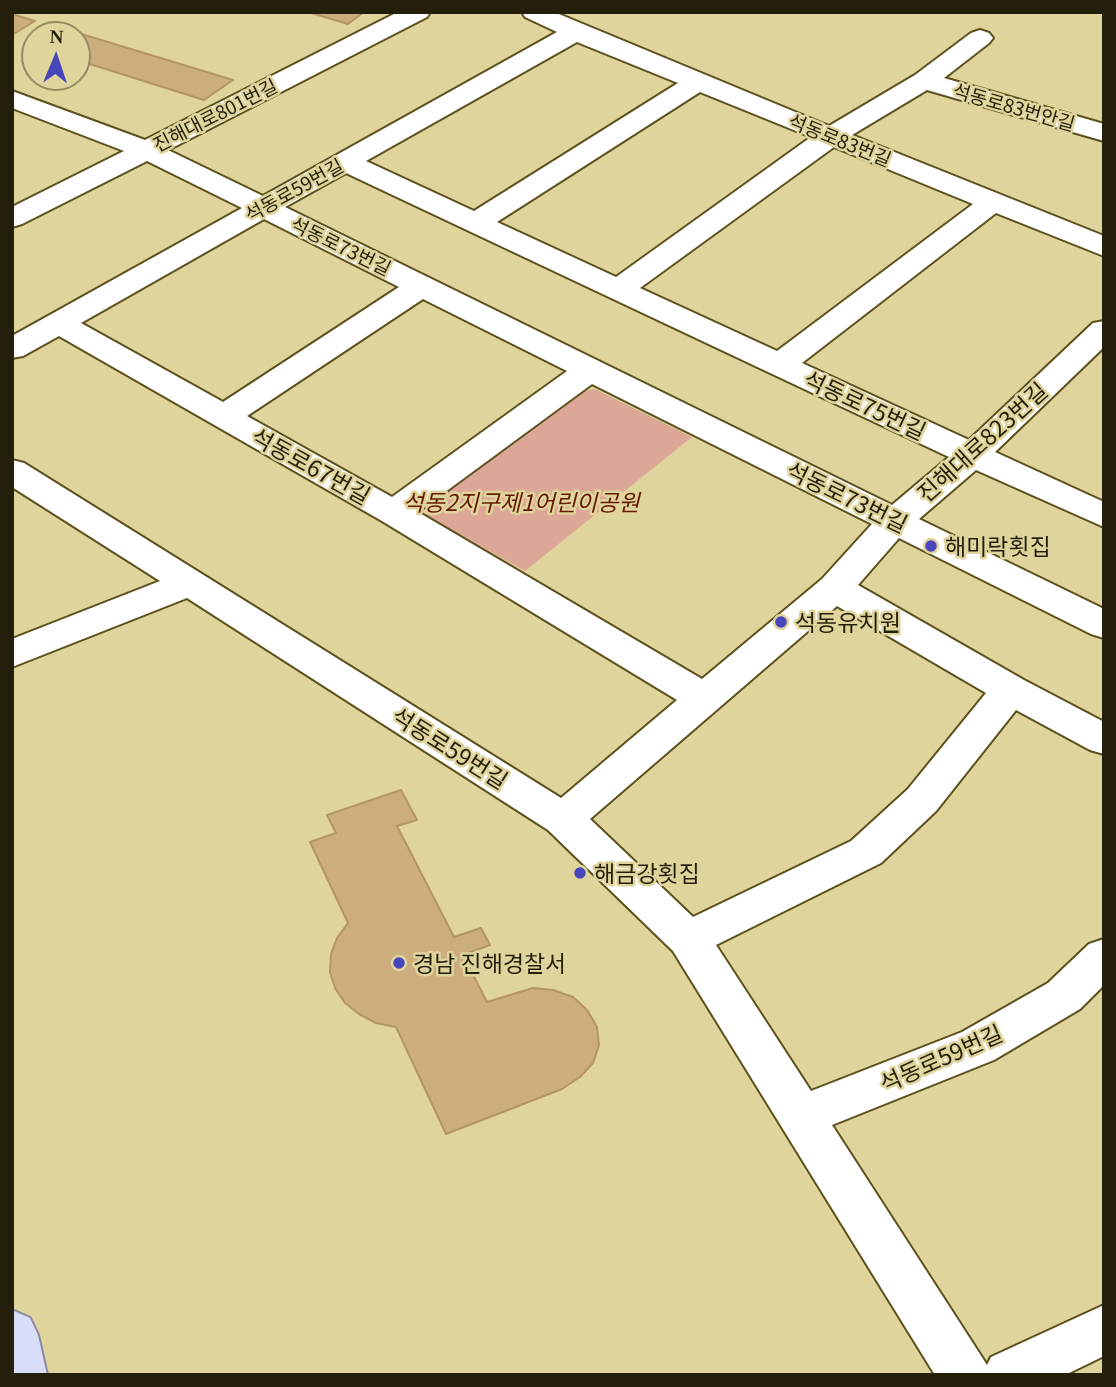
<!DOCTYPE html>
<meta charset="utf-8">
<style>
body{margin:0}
#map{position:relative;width:1116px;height:1387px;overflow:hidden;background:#e0d49d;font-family:Georgia,serif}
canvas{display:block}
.frame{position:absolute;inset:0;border:14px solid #241f0a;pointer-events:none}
.north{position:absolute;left:21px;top:21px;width:70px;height:70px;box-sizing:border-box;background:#e0d49d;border:2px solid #958c62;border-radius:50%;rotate:2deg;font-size:19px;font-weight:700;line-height:28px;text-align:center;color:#241f0a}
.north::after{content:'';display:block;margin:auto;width:24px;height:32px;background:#4846bc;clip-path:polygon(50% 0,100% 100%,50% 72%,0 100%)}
</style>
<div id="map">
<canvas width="1116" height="1387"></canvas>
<div class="frame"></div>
<div class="north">N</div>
</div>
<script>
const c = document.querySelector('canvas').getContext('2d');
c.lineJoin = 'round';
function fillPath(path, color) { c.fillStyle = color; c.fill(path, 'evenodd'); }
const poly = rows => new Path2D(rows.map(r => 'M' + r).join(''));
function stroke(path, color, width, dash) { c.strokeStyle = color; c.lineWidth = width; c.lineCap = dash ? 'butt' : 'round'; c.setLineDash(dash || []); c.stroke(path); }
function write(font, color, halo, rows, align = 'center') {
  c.font = font + ' Georgia,"Noto Sans KR",serif'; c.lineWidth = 5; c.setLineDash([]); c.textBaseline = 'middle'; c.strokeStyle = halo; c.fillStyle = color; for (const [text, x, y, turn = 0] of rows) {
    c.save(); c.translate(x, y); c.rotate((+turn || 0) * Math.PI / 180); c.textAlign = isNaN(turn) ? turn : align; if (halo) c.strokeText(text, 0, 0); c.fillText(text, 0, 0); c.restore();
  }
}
const green = poly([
 [595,389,692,437,525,571,426,516,426,501,575,392]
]);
const building = poly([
 [308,12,364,12,348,24,308,12],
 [12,14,35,21,12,35,12,14],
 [65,29,233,80,204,100,77,60,77,35,55,35,65,29],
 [401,790,417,820,397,826,454,937,481,928,490,945,463,955,487,1002,533,988,553,990,573,997,587,1010,597,1027,599,1045,593,1063,580,1077,562,1089,446,1134,396,1027,376,1023,359,1014,345,1003,335,988,330,972,331,954,337,938,348,923,310,842,336,833,327,815,401,790]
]);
const street = poly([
 [398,12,430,12,427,17,168,150,263,196,557,32,525,17,522,12,554,12,829,126,915,75,971,33,980,30,989,33,993,38,989,43,944,78,1104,124,1104,141,927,90,852,135,1104,236,1104,256,996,213,802,363,969,440,1093,323,1104,321,1104,347,995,452,1104,502,1104,527,976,470,919,519,1104,609,1104,638,1091,634,899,538,858,585,1024,680,1104,722,1104,754,1090,750,1016,710,936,811,881,863,716,945,811,1091,962,1032,1048,983,1089,944,1104,939,1104,985,1080,1009,994,1060,832,1125,987,1365,991,1357,1104,1305,1104,1356,1065,1375,935,1375,673,951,548,830,187,598,12,667,12,639,160,581,12,487,12,460,24,463,561,798,677,700,382,521,59,336,23,356,12,358,12,336,242,208,147,161,22,224,12,227,12,207,124,151,12,108,12,91,145,140,398,12],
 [577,42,678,83,474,211,366,161,577,42],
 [700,92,811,137,616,277,497,222,700,92],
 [834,147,973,204,777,351,640,288,834,147],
 [346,173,768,372,949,457,892,505,285,207,346,173],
 [264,219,399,287,223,402,81,323,264,219],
 [423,299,567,371,392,497,247,416,423,299],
 [592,384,872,524,822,579,702,679,418,512,592,384],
 [837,606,986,693,908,789,851,841,693,917,590,819,837,606]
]);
const primary = poly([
 [12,1310,30,1318,38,1335,47,1375,12,1375,12,1310]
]);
const markers = [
 [931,546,7,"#4846bc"],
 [781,622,7,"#4846bc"],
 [580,873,7,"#4846bc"],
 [399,963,7,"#4846bc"]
];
const farStreetnames = [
 ["석동로83번안길",1014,107,16],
 ["진해대로801번길",215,115,-27],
 ["석동로83번길",840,140,22],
 ["석동로59번길",294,190,-29],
 ["석동로73번길",341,246,26]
];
const streetNames = [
 ["석동로75번길",865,405,25],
 ["진해대로823번길",982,442,-42],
 ["석동로67번길",311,466,29],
 ["석동로73번길",847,497,26],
 ["석동로59번길",450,748,32],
 ["석동로59번길",941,1058,-24]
];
const parkNames = [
 ["석동2지구제1어린이공원",521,502]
];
const poiNames = [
 ["해미락횟집",945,546],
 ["석동유치원",795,622],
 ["해금강횟집",594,873],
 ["경남 진해경찰서",413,963]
];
fillPath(green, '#dda797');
fillPath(building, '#ccad7e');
stroke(building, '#b39566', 2);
stroke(street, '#5c511d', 4);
stroke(primary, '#898ca1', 4);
fillPath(street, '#fff');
fillPath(primary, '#d9ddf8');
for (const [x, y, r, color] of markers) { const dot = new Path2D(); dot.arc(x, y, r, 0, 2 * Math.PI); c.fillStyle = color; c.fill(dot); stroke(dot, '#e0d49d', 2.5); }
write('19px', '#241f0a', '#e0d49d', farStreetnames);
write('23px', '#241f0a', '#e0d49d', streetNames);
write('italic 23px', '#641900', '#e0d49d', parkNames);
write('23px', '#241f0a', '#e0d49d', poiNames, 'left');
</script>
